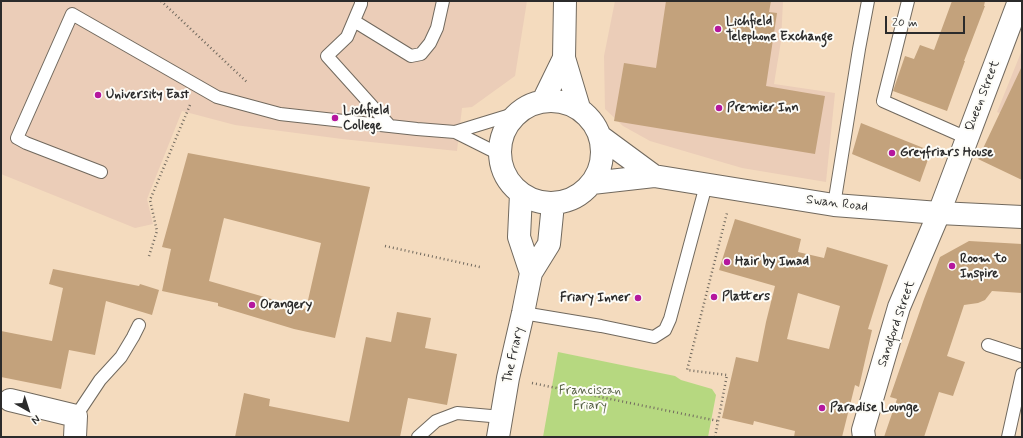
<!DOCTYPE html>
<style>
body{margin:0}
#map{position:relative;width:1023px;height:438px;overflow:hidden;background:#f4dbbe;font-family:Mynerve,sans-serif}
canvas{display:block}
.frame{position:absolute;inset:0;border:2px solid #2b2b2b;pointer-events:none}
.north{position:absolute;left:8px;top:390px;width:40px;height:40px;-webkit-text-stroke:3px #fdfcf7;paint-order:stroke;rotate:141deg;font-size:11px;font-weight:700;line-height:16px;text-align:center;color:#2b2b2b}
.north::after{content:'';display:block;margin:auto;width:14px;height:18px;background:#2b2b2b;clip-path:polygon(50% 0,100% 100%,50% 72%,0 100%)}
.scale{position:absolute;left:885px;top:16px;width:80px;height:18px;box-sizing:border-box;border:2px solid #2b2b2b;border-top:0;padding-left:5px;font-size:12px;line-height:14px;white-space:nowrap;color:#2b2b2b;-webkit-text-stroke:3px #fdfcf7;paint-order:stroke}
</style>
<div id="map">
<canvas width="1023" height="438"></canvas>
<div class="frame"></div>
<div class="north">N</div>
<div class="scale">20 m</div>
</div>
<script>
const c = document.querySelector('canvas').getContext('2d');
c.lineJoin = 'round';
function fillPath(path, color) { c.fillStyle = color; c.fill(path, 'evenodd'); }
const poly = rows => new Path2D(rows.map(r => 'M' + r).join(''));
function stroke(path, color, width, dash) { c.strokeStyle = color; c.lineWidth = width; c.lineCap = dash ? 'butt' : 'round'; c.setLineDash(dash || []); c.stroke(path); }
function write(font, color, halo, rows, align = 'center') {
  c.font = font + ' Mynerve,sans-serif'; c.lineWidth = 4; c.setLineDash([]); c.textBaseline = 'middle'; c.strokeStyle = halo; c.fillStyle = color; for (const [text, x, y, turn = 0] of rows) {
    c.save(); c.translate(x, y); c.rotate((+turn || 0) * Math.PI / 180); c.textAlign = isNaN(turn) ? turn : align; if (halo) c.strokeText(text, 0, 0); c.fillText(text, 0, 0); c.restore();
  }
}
const built = poly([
 [1,1,527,1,515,76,472,107,462,108,457,151,342,139,235,125,182,111,147,199,153,224,135,228,1,174],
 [615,1,783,1,781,41,774,84,835,93,826,182,742,168,650,141,623,126,605,109,604,56],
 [1022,50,1022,123,997,112]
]);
const green = poly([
 [558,352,675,376,681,380,712,389,716,395,708,437,543,437]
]);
const building = poly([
 [666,1,771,1,769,12,777,13,766,86,825,96,815,154,614,121,624,63,656,68],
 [952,1,985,1,984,6,985,6,964,61,965,61,947,111,893,91,905,56,914,59,920,45,934,50],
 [1022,66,1022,180,978,159],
 [861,123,931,151,920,182,852,154],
 [188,153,370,187,335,338,294,329,218,306,218,303,162,291,171,249,162,247],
 [224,218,321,243,306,309,209,281],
 [735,219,801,239,798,252,824,258,827,247,888,265,868,329,872,330,859,387,855,385,842,437,794,437,795,431,754,421,753,425,722,418,736,357,758,362,766,322,775,286,719,270],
 [798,293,840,306,829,349,787,339],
 [969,241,1022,244,1022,293,992,291,985,300,978,303,964,305,947,356,965,362,953,396,939,392,924,437,884,437,897,399,890,397,924,299,940,257],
 [53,269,139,286,140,284,159,290,152,315,106,301,95,355,69,350,61,389,1,377,1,331,52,341,63,288,49,284],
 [397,312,431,318,425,348,457,354,447,405,408,398,400,437,235,437,244,393,270,399,269,406,349,422,366,337,391,342]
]);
const path = poly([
 [161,1,248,83],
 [385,246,480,267],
 [149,256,157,231,150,200,190,105],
 [532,383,718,421],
 [715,437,727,375,687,370,727,213]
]);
const service = poly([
 [361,1,361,4,347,37,327,56,390,126],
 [908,1,883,101,967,138],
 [354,21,411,56,421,54,430,43,437,28,443,1],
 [455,132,517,113],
 [101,172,26,143,17,138,72,14,217,97,280,114,417,129,455,132,499,154],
 [834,205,859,49,868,1],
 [523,313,601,326,654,337,665,330,670,319,706,185],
 [988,345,1022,356],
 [76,416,100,380,121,357,133,337,139,325],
 [418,437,436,421,457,413,502,417],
 [1008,437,1022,374]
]);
const minor = poly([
 [10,400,76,416,75,437],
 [864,437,863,430,899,307,939,213,1019,1]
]);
const tertiary = poly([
 [565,1,564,58,579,108],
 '500 152a51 51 0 1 1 102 0a51 51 0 1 1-102 0Z',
 [543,101,564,58],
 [601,137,654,176],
 [592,183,654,176,834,205,939,213,1022,217],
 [521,194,519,237,531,273],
 [498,437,508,378,523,313,531,273,549,244,553,204]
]);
const markers = [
 [718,29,4,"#b5179e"],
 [98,95,4,"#b5179e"],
 [719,108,4,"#b5179e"],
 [335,118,4,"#b5179e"],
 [892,153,4,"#b5179e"],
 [727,262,4,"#b5179e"],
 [952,266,4,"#b5179e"],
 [714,297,4,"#b5179e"],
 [638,298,4,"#b5179e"],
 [252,305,4,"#b5179e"],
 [822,408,4,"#b5179e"]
];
const poiNames = [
 ["Lichfield",726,22],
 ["Telephone Exchange",726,37],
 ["University East",106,95],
 ["Premier Inn",727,108],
 ["Lichfield",343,111],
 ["College",343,126],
 ["Greyfriars House",900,153],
 ["Room to",960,259],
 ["Inspire",960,274],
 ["Hair by Imad",735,262],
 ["Platters",722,297],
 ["Friary Inner",630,298,"right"],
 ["Orangery",260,305],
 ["Paradise Lounge",830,408]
];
const streetNames = [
 ["Queen Street",983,96,-69],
 ["Swan Road",837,204,7],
 ["Sandford Street",897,324,-71],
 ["The Friary",514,355,-78]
];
const parkNames = [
 ["Franciscan",590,391],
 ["Friary",590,406]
];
fillPath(built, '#ebcdb8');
fillPath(green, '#b6d880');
fillPath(building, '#c3a27c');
stroke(service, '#71695e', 14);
stroke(minor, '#71695e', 24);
stroke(tertiary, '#71695e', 24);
stroke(path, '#71695e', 2.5, [1, 3]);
stroke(service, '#fff', 12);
stroke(minor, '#fff', 22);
stroke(tertiary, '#fff', 22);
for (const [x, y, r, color] of markers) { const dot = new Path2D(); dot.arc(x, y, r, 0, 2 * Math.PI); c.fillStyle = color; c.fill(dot); stroke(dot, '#fdfcf7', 1.5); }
write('bold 13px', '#2b2b2b', '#fdfcf7', poiNames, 'left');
write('13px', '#2b2b2b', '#fdfcf7', streetNames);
write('13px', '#555f44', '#fdfcf7', parkNames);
</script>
